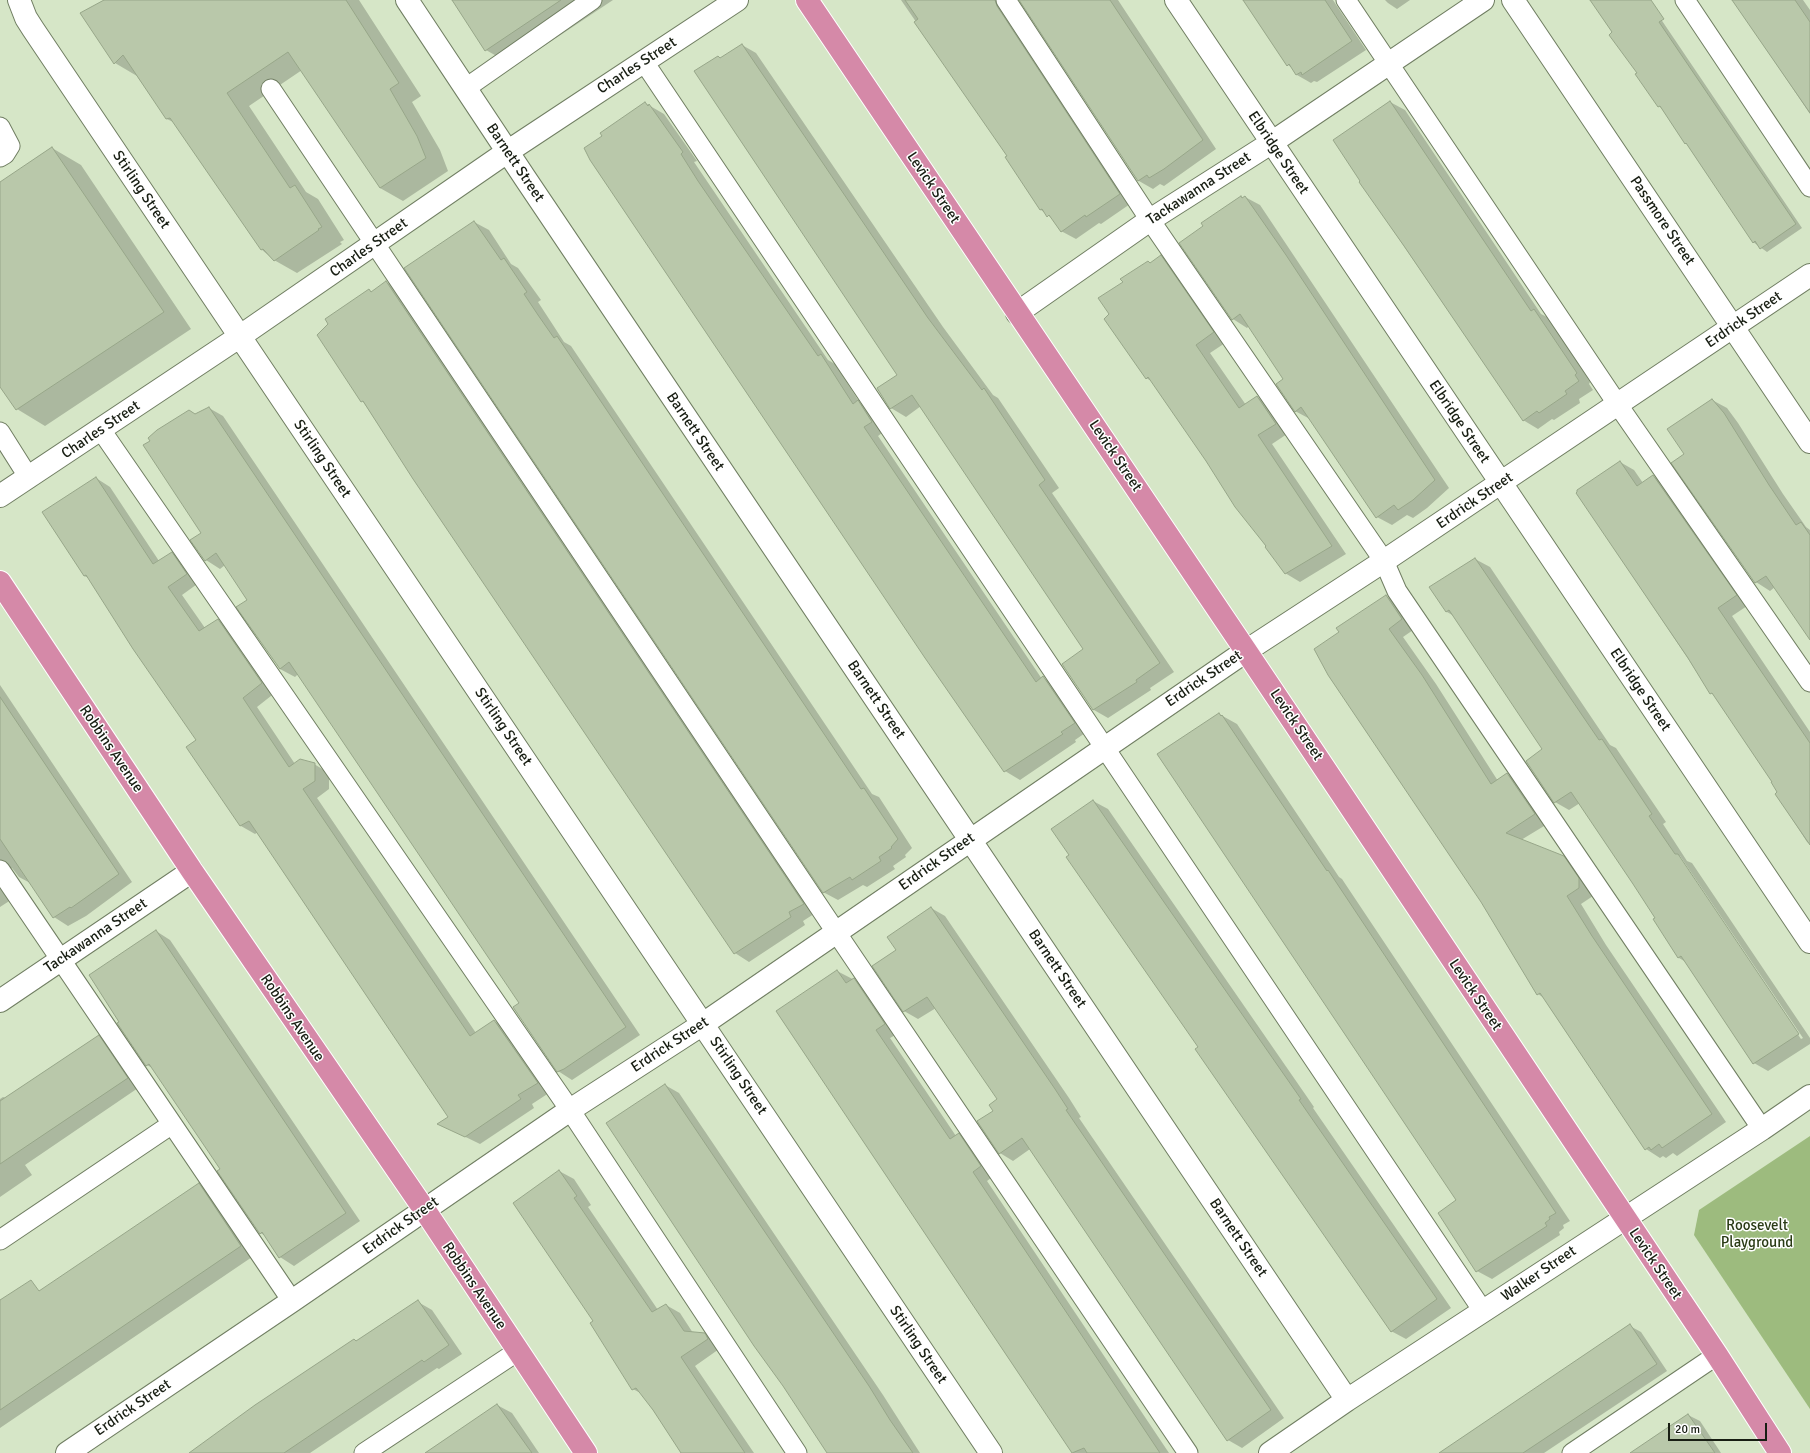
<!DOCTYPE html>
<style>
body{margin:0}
#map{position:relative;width:1810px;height:1453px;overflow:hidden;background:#d6e6c7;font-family:Signika,sans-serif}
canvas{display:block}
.scale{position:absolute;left:1668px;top:1423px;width:99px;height:18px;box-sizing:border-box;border:2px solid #181e13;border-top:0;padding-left:5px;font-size:12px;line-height:14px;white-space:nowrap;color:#181e13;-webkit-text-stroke:3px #fff;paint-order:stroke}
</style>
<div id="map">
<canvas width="1810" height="1453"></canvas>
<div class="scale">20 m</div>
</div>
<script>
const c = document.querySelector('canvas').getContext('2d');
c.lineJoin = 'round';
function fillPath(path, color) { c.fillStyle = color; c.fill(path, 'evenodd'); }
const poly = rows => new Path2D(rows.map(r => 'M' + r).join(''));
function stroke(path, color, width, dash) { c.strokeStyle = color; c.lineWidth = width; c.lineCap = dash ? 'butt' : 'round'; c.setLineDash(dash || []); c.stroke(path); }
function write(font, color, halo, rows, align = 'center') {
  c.font = font + ' Signika,sans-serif'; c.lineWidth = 3; c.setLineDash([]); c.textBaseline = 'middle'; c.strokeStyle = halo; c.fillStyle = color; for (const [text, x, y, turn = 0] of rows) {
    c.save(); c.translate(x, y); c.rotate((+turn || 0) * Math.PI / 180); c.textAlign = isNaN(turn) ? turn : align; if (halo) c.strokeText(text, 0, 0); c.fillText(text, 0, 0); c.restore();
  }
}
const green = poly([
 [1810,1136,1810,1409,1694,1235,1699,1210]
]);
const shadow = poly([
 [106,0,359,0,421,96,412,102,440,150,448,171,403,201,380,188,302,70,249,106,306,192,318,199,344,240,340,242,342,244,297,273,274,260,261,249,175,123,167,119,137,76,115,63],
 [453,0,613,0,514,66,486,50],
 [901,0,1014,0,1133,202,1101,224,1099,223,1076,239,1061,231,1054,220,1041,210,1008,156],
 [1020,0,1118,0,1216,149,1164,186,1160,184,1153,189,1139,181],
 [1244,0,1333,0,1366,50,1317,82,1314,81,1311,83,1297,75,1292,68,1288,65],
 [1385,0,1410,0,1397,9,1388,3],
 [1591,0,1648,0,1802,228,1767,252,1753,242,1689,145,1685,143,1662,109,1659,106,1639,73],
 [1733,0,1803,0,1810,10,1810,114],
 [742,45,756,53,943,327,993,395,998,398,1059,488,1052,493,1174,672,1150,688,1151,690,1108,718,1094,710,1063,664,1084,650,921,406,906,417,891,408,878,389,899,376,721,59],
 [1390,102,1405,110,1541,314,1549,318,1590,382,1589,384,1593,390,1579,399,1580,403,1554,420,1552,419,1538,429,1523,420,1360,182],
 [645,103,664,114,697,161,694,162,713,190,828,360,835,364,860,403,872,410,886,430,878,436,1042,679,1043,678,1058,686,1088,731,1075,740,1076,742,1020,780,1005,771,926,658,603,136],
 [52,148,81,165,191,329,45,426,17,409,0,385,0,183],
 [1241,197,1243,199,1245,197,1260,205,1449,488,1427,508,1413,518,1407,515,1392,525,1377,517,1310,419,1295,411,1284,379,1249,326,1247,328,1233,319,1204,226],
 [474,222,489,230,511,264,518,268,541,300,538,302,553,325,564,342,571,346,872,794,879,797,912,848,905,855,906,857,893,866,895,869,867,887,863,885,838,900,823,892],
 [1161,256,1175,265,1228,341,1210,353,1246,405,1257,397,1272,405,1290,432,1272,444,1346,554,1300,582,1285,573,1228,493,1153,382,1146,378,1151,263],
 [386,282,401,290,817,912,803,921,805,925,749,962,735,953,318,335,369,290,372,292],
 [1712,400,1727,408,1738,423,1783,494,1806,527,1810,530,1810,639,1775,587,1770,591,1756,582,1686,454],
 [209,408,223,416,640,1035,572,1080,558,1071,520,1003,298,674,295,677,280,669,249,600,225,565,220,569,206,560,202,533,196,415],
 [1620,462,1634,470,1643,483,1653,476,1667,484,1750,604,1732,616,1810,732,1810,844,1807,842,1776,794,1779,792,1715,696,1711,693,1577,493],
 [96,478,110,487,159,561,172,553,186,561,200,582,182,595,205,628,218,620,232,628,276,692,257,707,295,764,314,764,329,773,329,789,317,798,476,1033,494,1021,509,1029,552,1091,532,1104,534,1108,480,1144,439,1124,449,1117,258,832,255,834,241,826,187,747,197,740,89,578,84,576],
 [1475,559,1490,567,1610,745,1616,748,1666,822,1663,824,1687,861,1692,863,1810,1038,1810,1044,1768,1071,1754,1063,1686,962,1679,958,1654,919,1656,918,1580,803,1569,810,1555,802,1544,750,1454,616,1447,612,1431,587],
 [1678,856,1680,856,1803,1038,1801,1039],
 [1386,596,1400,605,1416,628,1403,637,1436,684,1498,781,1507,774,1522,783,1549,823,1521,840,1563,857,1578,866,1593,896,1581,904,1606,945,1726,1122,1677,1156,1673,1153,1666,1158,1663,1156,1660,1158,1646,1149,1544,998,1538,994,1340,632],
 [0,685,132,882,86,916,68,926,54,917,32,884,19,877,12,868,9,869,14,898,0,907],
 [1219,714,1237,724,1339,877,1342,879,1570,1221,1563,1225,1564,1228,1559,1232,1560,1235,1492,1279,1477,1271,1458,1201],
 [1093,801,1108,809,1314,1107,1313,1108,1451,1308,1406,1339,1391,1331,1052,829],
 [931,908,945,916,1069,1098,1081,1117,1079,1118,1284,1418,1242,1448,1228,1440,1030,1149,1013,1161,1000,1153,994,1111,998,1099,936,1008,918,1019,904,1011,874,966,897,951],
 [156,931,170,940,360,1221,294,1266,280,1257,266,1236,260,1233,221,1169,154,1069,147,1065,121,1022],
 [837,971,868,987,899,1033,890,1038,956,1136,959,1134,973,1143,995,1175,987,1181,1169,1453,1074,1453,777,1011],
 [99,1037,113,1045,141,1086,25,1165,32,1175,0,1197,0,1099,3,1097,6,1098],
 [665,1085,679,1093,883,1395,920,1453,829,1453],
 [559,1171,574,1179,591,1205,588,1207,658,1310,666,1305,680,1313,693,1333,704,1334,719,1343,722,1347,695,1366,754,1453,683,1453,642,1394,633,1389,594,1321],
 [199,1185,213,1193,255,1255,0,1428,0,1319],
 [418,1302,432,1310,462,1354,439,1369,437,1368,310,1453,190,1453],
 [1630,1326,1641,1332,1667,1371,1544,1453,1440,1453],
 [497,1405,512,1413,539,1453,425,1453],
 [1688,1415,1700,1421,1721,1453,1632,1453]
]);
const building = poly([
 [104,0,346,0,399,83,390,89,417,136,426,158,380,188,288,52,227,93,290,188,295,185,322,227,318,229,319,230,274,261,263,249,261,250,170,118,166,119,123,55,114,64,80,13,104,0],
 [452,0,561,0,485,51,452,0],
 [905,0,995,0,997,6,1120,194,1086,217,1085,215,1061,232,1049,215,1047,217,1042,209,1040,210,1005,157,1007,156,914,22,918,19,905,0],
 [1019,0,1110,0,1203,140,1164,169,1149,178,1147,175,1138,181,1019,0],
 [1243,0,1325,0,1352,41,1302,75,1301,72,1296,75,1289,64,1287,66,1243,0],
 [1590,0,1651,0,1664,19,1659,22,1796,224,1760,249,1755,241,1753,243,1686,143,1685,144,1660,106,1658,107,1635,74,1637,73,1609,35,1612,32,1590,0],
 [1732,0,1795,0,1810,22,1810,113,1732,0],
 [742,44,928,318,982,390,984,388,1045,480,1039,485,1160,663,1136,680,1137,682,1093,710,1062,664,1083,649,912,395,890,409,877,388,897,375,694,71,718,56,720,58,742,44],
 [1390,101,1531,311,1534,309,1577,373,1575,375,1579,381,1565,391,1567,394,1539,413,1537,411,1523,421,1404,246,1359,182,1360,181,1333,140,1390,101],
 [645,102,648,106,649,104,683,152,681,154,698,181,818,356,821,354,853,404,858,400,872,422,864,427,1036,682,1043,676,1075,723,1061,732,1063,734,1004,772,925,658,590,160,584,148,602,136,600,133,645,102],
 [52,147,164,312,16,410,0,387,0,182,52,147],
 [1241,196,1242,198,1245,196,1286,255,1435,480,1413,500,1398,510,1394,505,1376,518,1301,407,1295,412,1276,384,1283,379,1240,314,1232,320,1179,243,1203,226,1201,223,1241,196],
 [474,221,501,260,504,258,527,292,524,294,538,315,554,338,557,336,861,789,864,788,898,839,891,847,892,848,879,857,881,861,852,880,850,877,823,893,404,268,474,221],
 [1161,255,1214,332,1196,345,1239,408,1257,396,1276,424,1258,435,1332,546,1285,574,1265,547,1266,546,1235,507,1206,461,1148,377,1146,379,1104,319,1109,314,1098,298,1123,282,1120,279,1148,261,1150,263,1161,255],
 [386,281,804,904,789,912,791,917,734,954,413,479,363,401,361,402,317,335,328,324,325,319,369,289,371,292,386,281],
 [1712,399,1724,413,1769,485,1796,525,1801,522,1810,535,1810,640,1766,576,1755,583,1671,463,1684,454,1667,429,1712,399],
 [209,407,626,1027,564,1069,557,1072,513,1007,519,1003,289,662,280,669,236,607,247,600,216,553,205,561,190,540,201,533,143,445,150,441,148,438,157,430,189,410,195,414,209,407],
 [1620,461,1637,486,1653,475,1737,595,1718,608,1810,743,1810,845,1775,794,1777,792,1771,782,1772,782,1712,693,1710,694,1688,658,1576,493,1577,492,1577,490,1620,461],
 [96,477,153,564,172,552,187,574,168,587,199,631,218,619,262,683,243,698,289,767,300,759,315,763,315,781,303,789,470,1036,494,1020,538,1083,518,1095,521,1099,465,1137,437,1124,448,1117,249,821,240,826,186,747,196,740,133,649,86,575,84,576,42,512,96,477],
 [1475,558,1599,740,1602,739,1652,814,1649,816,1675,854,1678,854,1799,1034,1753,1064,1681,956,1678,958,1653,919,1655,918,1633,884,1571,792,1554,803,1526,761,1542,749,1449,610,1446,612,1429,587,1475,558],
 [1386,595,1402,619,1389,629,1422,675,1491,784,1507,773,1535,814,1506,833,1564,856,1579,878,1579,888,1567,896,1592,936,1712,1114,1662,1148,1659,1144,1651,1150,1649,1147,1645,1150,1540,993,1537,995,1481,902,1328,675,1314,649,1339,632,1336,628,1386,595],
 [0,697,119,874,71,908,70,907,53,918,0,839,0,697],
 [1219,713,1221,716,1222,715,1327,871,1328,870,1556,1213,1549,1217,1550,1219,1545,1223,1547,1226,1476,1272,1438,1213,1456,1200,1157,754,1219,713],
 [1093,800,1301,1099,1299,1100,1437,1299,1391,1332,1222,1088,1195,1049,1198,1047,1066,857,1069,855,1051,829,1093,800],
 [931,907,1055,1089,1068,1109,1066,1110,1271,1410,1227,1441,1022,1138,999,1154,977,1121,993,1111,989,1105,997,1099,927,997,903,1012,872,966,896,950,887,937,931,907],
 [156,930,346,1213,279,1258,262,1232,260,1234,217,1171,220,1169,149,1064,146,1066,117,1023,119,1022,89,975,156,930],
 [837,970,846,983,854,978,885,1024,876,1030,950,1139,959,1133,981,1166,973,1172,1160,1453,1087,1453,1084,1448,1072,1453,871,1153,776,1011,837,970],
 [99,1035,128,1078,0,1164,0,1101,99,1035],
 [665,1084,869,1386,890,1420,913,1453,827,1453,783,1386,754,1346,606,1123,665,1084],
 [559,1170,577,1196,574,1198,652,1312,666,1304,684,1331,705,1333,708,1339,681,1357,745,1453,681,1453,653,1410,636,1388,632,1390,590,1323,593,1321,513,1203,559,1170],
 [199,1183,241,1246,0,1410,0,1300,31,1280,39,1291,199,1183],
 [418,1300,449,1345,424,1362,422,1360,284,1453,189,1453,255,1405,354,1339,356,1341,418,1300],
 [1630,1324,1657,1364,1523,1453,1439,1453,1630,1324],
 [497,1404,532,1453,425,1453,497,1404],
 [1688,1414,1715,1453,1630,1453,1667,1428,1688,1414]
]);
const lane = poly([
 [1006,0,1150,220,1384,561,1397,591,1762,1129],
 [1346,0,1618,405,1810,682],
 [1685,0,1810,187],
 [644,62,1483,1311],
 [466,88,592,0],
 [271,89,836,932,1188,1453],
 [0,127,10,146,5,154,0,157],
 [101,430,570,1110,797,1453],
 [0,432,29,478],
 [0,870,292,1301],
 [0,1240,172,1124],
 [364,1453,518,1351],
 [1572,1453,1717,1355]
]);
const street = poly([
 [19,0,26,18,33,29,991,1453],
 [407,0,525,178,1347,1400],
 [1176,0,1810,942],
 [1513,0,1810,442],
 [1017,313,1150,220,1271,143,1483,0],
 [0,496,239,337,507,152,737,0],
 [0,1001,192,871],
 [67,1453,292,1301,570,1110,703,1024,1246,651,1384,561,1810,275],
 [1270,1453,1347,1400,1762,1129,1810,1096]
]);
const highway = poly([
 [807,0,1246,651,1717,1355,1780,1453],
 [0,582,192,871,424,1209,586,1453]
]);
const streetNames = [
 ["Charles Street",637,66,-33],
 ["Elbridge Street",1278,153,56],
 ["Barnett Street",515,163,56],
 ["Levick Street",933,188,56],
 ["Tackawanna Street",1199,189,-33],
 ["Stirling Street",141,190,56],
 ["Passmore Street",1662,221,56],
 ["Charles Street",369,248,-35],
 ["Erdrick Street",1744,320,-34],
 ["Elbridge Street",1459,422,56],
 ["Charles Street",101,430,-34],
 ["Barnett Street",695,432,56],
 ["Levick Street",1115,456,56],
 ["Stirling Street",322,459,56],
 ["Erdrick Street",1475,501,-34],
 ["Erdrick Street",1204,679,-34],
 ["Elbridge Street",1640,690,56],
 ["Barnett Street",876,700,56],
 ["Levick Street",1296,725,56],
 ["Stirling Street",503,727,56],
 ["Robbins Avenue",111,749,56],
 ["Erdrick Street",937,862,-35],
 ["Tackawanna Street",96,936,-34],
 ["Barnett Street",1057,969,56],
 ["Levick Street",1475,995,56],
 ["Robbins Avenue",292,1018,56],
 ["Erdrick Street",670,1045,-33],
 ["Stirling Street",738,1076,56],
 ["Erdrick Street",401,1226,-35],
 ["Barnett Street",1238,1238,56],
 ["Levick Street",1655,1264,56],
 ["Walker Street",1539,1274,-34],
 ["Robbins Avenue",474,1286,56],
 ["Stirling Street",918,1345,56],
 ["Erdrick Street",133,1408,-34]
];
const parkNames = [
 ["Roosevelt",1757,1226],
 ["Playground",1757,1243]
];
fillPath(green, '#9dbb7e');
fillPath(shadow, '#0003');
fillPath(building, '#b9c8aa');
stroke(building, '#97a689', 1);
stroke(lane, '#707e62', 21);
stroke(street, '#707e62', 24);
stroke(highway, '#fff', 24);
stroke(lane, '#fff', 19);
stroke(street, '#fff', 22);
stroke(highway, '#d589a8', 22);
write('15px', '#181e13', '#fff', streetNames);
write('15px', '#2a3b15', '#fff', parkNames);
</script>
